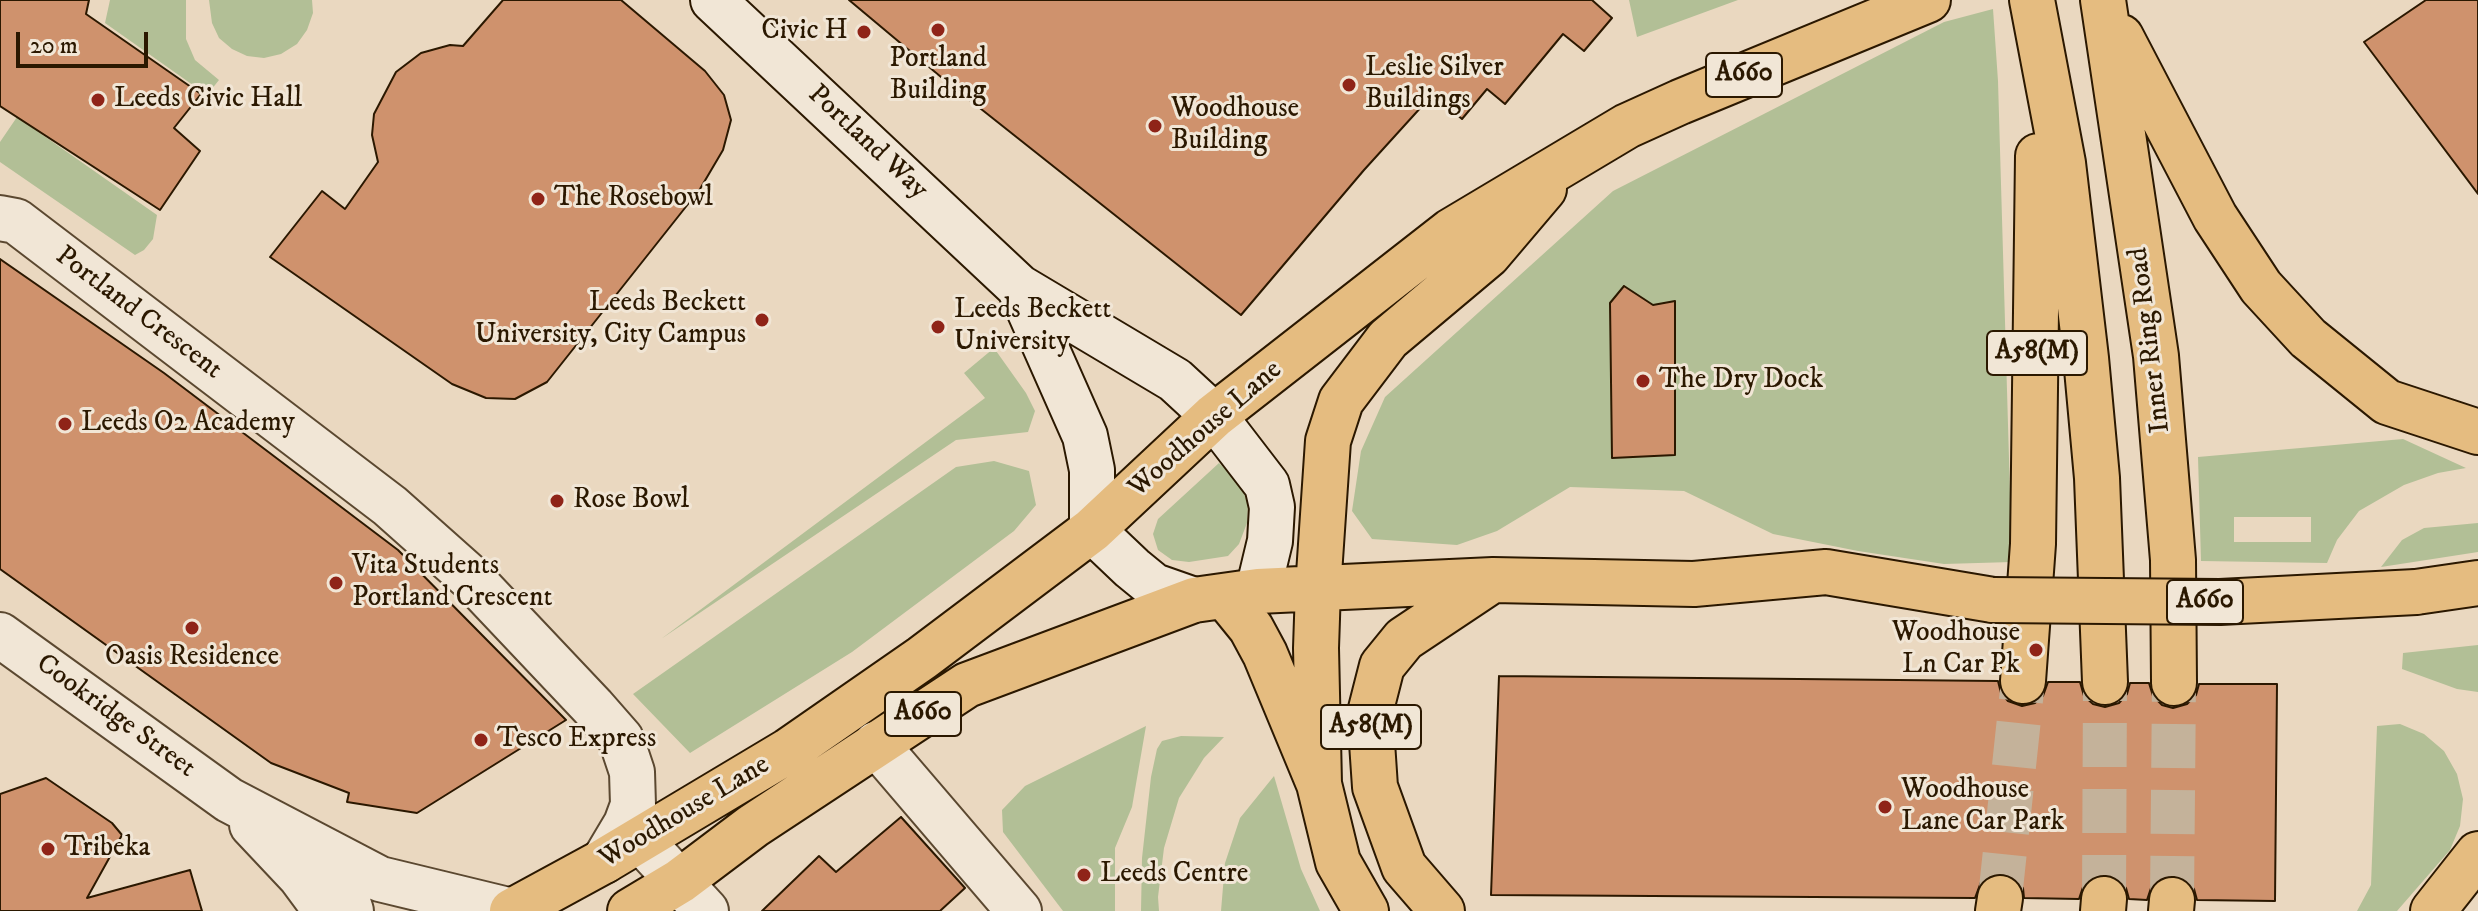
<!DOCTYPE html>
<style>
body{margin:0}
#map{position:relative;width:2478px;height:911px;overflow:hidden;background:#ead8c0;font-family:"IM FELL DW Pica",serif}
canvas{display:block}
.scale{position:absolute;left:16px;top:32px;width:132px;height:36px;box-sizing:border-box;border:4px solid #2b1800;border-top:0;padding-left:10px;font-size:24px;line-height:28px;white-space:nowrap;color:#2b1800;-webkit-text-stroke:6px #f1e6d6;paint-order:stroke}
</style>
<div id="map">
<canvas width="2478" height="911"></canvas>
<div class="scale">20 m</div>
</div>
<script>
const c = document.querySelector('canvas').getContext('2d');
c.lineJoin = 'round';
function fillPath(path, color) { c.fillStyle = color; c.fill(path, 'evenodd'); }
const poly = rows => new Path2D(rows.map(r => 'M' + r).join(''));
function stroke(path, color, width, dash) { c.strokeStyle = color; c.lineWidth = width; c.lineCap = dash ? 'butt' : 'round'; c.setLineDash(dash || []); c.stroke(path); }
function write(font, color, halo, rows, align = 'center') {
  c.font = font + ' "IM FELL DW Pica",serif'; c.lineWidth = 6; c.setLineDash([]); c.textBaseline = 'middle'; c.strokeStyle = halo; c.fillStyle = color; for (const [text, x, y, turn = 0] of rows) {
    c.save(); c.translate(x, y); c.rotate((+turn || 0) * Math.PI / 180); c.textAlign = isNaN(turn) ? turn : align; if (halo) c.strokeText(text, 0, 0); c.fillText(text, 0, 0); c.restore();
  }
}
const green = poly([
 [110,0,186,0,186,39,195,60,219,80,207,95,105,23],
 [209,0,312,0,313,13,307,30,297,44,281,54,264,58,247,56,232,49,219,38,212,23],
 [1629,0,1738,0,1637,37],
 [1993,9,1998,81,2012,562,1944,564,1858,551,1773,534,1684,491,1570,487,1497,531,1457,545,1372,539,1352,511,1361,451,1385,397,1613,191,1944,22],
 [17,117,157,215,153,239,144,250,135,255,0,162,0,142],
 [994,348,1026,393,1035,411,1028,432,956,440,661,639,985,398,964,373],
 [2403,439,2466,468,2438,473,2404,485,2359,511,2337,540,2327,563,2201,561,2198,457],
 [2234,517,2311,517,2311,542,2234,542],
 [994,461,1029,471,1036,505,1014,531,852,652,690,753,633,694,956,467],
 [1219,463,1240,483,1248,504,1247,523,1239,544,1228,556,1189,562,1172,560,1158,550,1153,534,1158,519],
 [2478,523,2478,552,2381,567,2402,540,2424,528],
 [2478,645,2478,692,2457,689,2402,669,2403,653],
 [2400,724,2424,734,2444,751,2457,774,2463,799,2460,826,2450,850,2397,911,2357,911,2371,885,2377,726],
 [1146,726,1132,807,1115,848,1115,911,1063,911,1003,832,1002,810,1025,786],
 [1181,736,1224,737,1204,758,1179,798,1164,848,1158,897,1159,911,1141,911,1142,858,1151,777,1157,749,1162,741],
 [1274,776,1301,869,1320,911,1221,911,1225,863,1240,818]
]);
const building = poly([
 [0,0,89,0,86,14,201,94,174,128,200,151,160,210,0,106,0,0],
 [503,0,621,0,705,71,724,95,731,120,723,150,700,189,547,382,515,399,486,398,452,384,270,257,322,191,345,209,378,162,372,135,374,114,396,72,421,53,450,45,463,46,503,0],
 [849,0,1592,0,1612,18,1584,51,1563,34,1505,104,1487,89,1462,119,1433,94,1364,170,1241,315,947,82,849,0],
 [2426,0,2478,0,2478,194,2364,42,2426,0],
 [0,259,164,373,398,550,566,720,417,813,347,802,349,793,271,763,0,569,0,259],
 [1624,286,1653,305,1675,301,1675,455,1612,458,1610,303,1624,286],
 [1499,676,1998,681,2001,693,2008,701,2022,706,2035,703,2043,696,2048,682,2080,682,2084,696,2093,704,2105,707,2119,703,2127,694,2130,683,2149,683,2153,696,2162,705,2173,708,2187,704,2196,695,2199,684,2277,684,2275,901,2197,900,2194,889,2187,880,2173,875,2161,878,2152,885,2147,900,2129,899,2126,888,2119,879,2105,874,2094,876,2084,884,2079,899,2024,898,2023,888,2016,879,2003,873,1992,875,1981,882,1975,898,1491,895,1499,676],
 [46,778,112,823,122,835,87,898,190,870,202,911,0,911,0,794,46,778],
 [901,817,965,888,940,911,762,911,819,856,836,872,901,817]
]);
const highwayTunnel = poly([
 [2000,898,2023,681],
 [2104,899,2105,682],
 [2172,900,2174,683]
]);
const street = poly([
 [0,218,16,221,390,506,472,579,593,707,621,739,632,772,633,805,626,824,604,861],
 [0,635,229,800,380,879,512,911],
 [876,744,1019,911],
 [626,824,706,911],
 [252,825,300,876,326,911],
 [351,911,336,866,359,878]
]);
const secondary = poly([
 [713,0,1019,287,1175,380,1214,416,1267,485,1272,507,1270,541,1258,591],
 [1019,287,1085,436,1092,470,1092,530,1132,568,1154,586,1194,600]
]);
const highway = poly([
 [2032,0,2063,163,2086,358,2097,478,2105,682],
 [2103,0,2156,356,2173,560,2174,683],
 [2121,37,2215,217,2261,287,2308,338,2387,402,2478,432],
 [2416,592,2478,583],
 [1225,596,1251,628,1265,654,1319,784,1338,862,1366,911],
 [2023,681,2033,544,2038,156],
 [1319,784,1316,648,1318,589,1328,441,1341,401,1388,339,1488,255,1544,189],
 [512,911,604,861,788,751,922,658,1092,530,1214,416,1451,231,1627,126,1680,102,1928,0],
 [630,911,680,881,753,826,967,685,1194,600,1258,591,1493,580,1694,584,1826,572,1993,600],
 [1442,911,1404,867,1375,787,1370,713,1382,666,1404,639,1491,581],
 [1998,911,2000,898],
 [2103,911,2104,899],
 [2171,911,2172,900],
 [2433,911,2478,854]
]);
const highwayBridge = poly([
 [1993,600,2220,602,2416,592]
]);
const markers = [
 [938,30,8,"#8f2418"],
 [864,32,8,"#8f2418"],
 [1349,85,8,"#8f2418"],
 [98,100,8,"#8f2418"],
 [1155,126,8,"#8f2418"],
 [538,199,8,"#8f2418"],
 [762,320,8,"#8f2418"],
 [938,327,8,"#8f2418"],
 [1643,381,8,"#8f2418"],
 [65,424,8,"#8f2418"],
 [557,501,8,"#8f2418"],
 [336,583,8,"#8f2418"],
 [192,628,8,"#8f2418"],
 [2036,650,8,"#8f2418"],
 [481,740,8,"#8f2418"],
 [1885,807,8,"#8f2418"],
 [48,849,8,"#8f2418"],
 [1084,875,8,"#8f2418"]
];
const shields = [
 [1744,75,76],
 [2037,353,100],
 [2205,602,76],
 [923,714,76],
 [1371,727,100]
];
const shieldNames = [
 ["A660",1744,75],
 ["A58(M)",2037,353],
 ["A660",2205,602],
 ["A660",923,714],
 ["A58(M)",1371,727]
];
const poiNames = [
 ["Civic H",848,32,"right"],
 ["Portland",938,60,"center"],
 ["Building",938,92,"center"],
 ["Leslie Silver",1365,69],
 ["Buildings",1365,101],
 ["Leeds Civic Hall",114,100],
 ["Woodhouse",1171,110],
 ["Building",1171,142],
 ["The Rosebowl",554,199],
 ["Leeds Beckett",746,304,"right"],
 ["University, City Campus",746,336,"right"],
 ["Leeds Beckett",954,311],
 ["University",954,343],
 ["The Dry Dock",1659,381],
 ["Leeds O2 Academy",81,424],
 ["Rose Bowl",573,501],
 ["Vita Students",352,567],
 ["Portland Crescent",352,599],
 ["Woodhouse",2020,634,"right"],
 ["Ln Car Pk",2020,666,"right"],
 ["Oasis Residence",192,658,"center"],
 ["Tesco Express",497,740],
 ["Woodhouse",1901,791],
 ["Lane Car Park",1901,823],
 ["Tribeka",64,849],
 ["Leeds Centre",1100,875]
];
const streetNames = [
 ["Portland Way",867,143,43],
 ["Portland Crescent",138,314,37],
 ["Inner Ring Road",2151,340,-97],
 ["Woodhouse Lane",1206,430,-41],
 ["Cookridge Street",115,717,36],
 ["Woodhouse Lane",685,813,-31]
];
fillPath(green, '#b2bf96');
fillPath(building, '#cf926d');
stroke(building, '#2b1800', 2);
stroke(highwayTunnel, '#c4b29a', 44, [44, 22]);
stroke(street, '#5b4830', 48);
stroke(secondary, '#2b1800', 48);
stroke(highway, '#2b1800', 48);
stroke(street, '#f1e6d6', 44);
stroke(secondary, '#f1e6d6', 44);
stroke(highway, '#e5bc80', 44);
stroke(highwayBridge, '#2b1800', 48, []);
stroke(highwayBridge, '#e5bc80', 44);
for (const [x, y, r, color] of markers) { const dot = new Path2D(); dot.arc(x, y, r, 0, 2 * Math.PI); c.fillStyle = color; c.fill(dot); stroke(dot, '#f1e6d6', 3); }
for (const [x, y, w] of shields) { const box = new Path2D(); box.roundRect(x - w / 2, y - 22, w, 44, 6); c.fillStyle = '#f1e6d6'; c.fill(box); stroke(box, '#2b1800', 2); }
write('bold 26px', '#2b1800', null, shieldNames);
write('28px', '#2b1800', '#f1e6d6', poiNames, 'left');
write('28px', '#2b1800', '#f1e6d6', streetNames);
</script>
